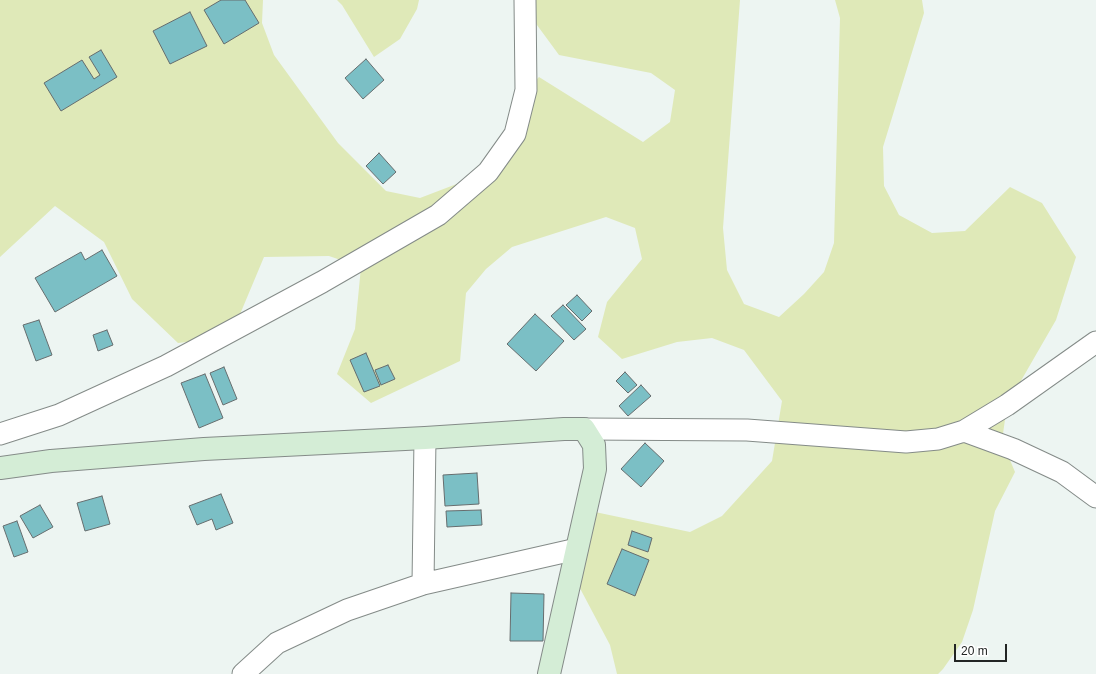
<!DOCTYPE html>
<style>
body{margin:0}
#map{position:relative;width:1096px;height:674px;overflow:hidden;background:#edf5f2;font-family:Helvetica,sans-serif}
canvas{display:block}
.scale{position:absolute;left:954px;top:644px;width:53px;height:18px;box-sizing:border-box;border:2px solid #222524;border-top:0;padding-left:5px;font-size:12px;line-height:14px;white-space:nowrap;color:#222524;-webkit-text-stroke:3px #fff;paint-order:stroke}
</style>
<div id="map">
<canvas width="1096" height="674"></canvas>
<div class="scale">20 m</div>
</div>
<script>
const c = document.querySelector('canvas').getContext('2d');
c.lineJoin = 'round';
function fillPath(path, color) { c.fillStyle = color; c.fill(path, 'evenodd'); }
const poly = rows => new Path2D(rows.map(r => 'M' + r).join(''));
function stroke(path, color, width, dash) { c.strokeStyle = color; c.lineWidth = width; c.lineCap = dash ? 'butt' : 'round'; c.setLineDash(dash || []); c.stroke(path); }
const green = poly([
 [0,0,263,0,262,23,274,55,338,143,386,191,420,198,488,172,526,90,539,77,643,142,670,122,675,90,651,73,559,55,523,6,524,0,740,0,723,228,727,270,744,304,779,317,804,294,824,272,834,243,840,18,835,0,922,0,924,13,883,147,884,186,899,215,932,233,965,231,1010,187,1042,203,1076,257,1056,320,1007,405,1002,441,1015,472,995,511,973,610,962,642,943,669,938,674,617,674,610,645,565,560,595,512,690,532,722,516,772,461,782,401,744,350,712,338,677,342,622,359,598,337,607,302,642,259,635,228,606,217,512,247,486,269,466,293,460,361,371,403,337,374,355,329,361,267,329,256,264,257,238,319,213,339,178,343,132,299,104,242,55,206,0,257],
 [337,0,419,0,417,9,400,39,374,57,342,5]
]);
const building = poly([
 [221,0,245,0,259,23,224,44,204,10,221,0],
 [190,12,207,46,170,64,153,31,190,12],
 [101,50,117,77,61,111,44,83,82,60,94,79,100,75,89,57,101,50],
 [366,59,384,80,363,99,345,78,366,59],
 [379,153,396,172,383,184,366,166,379,153],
 [102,250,117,276,55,312,35,278,81,252,85,260,102,250],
 [577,295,592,311,582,321,566,305,577,295],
 [563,305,586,329,574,340,551,316,563,305],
 [535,314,564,341,536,371,507,344,535,314],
 [39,320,52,355,36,361,23,325,39,320],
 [107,330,113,345,98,351,93,335,107,330],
 [366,353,380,386,364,392,350,360,366,353],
 [388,365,395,379,381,385,375,370,388,365],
 [224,367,237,399,223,405,210,373,224,367],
 [625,372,637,385,628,393,616,381,625,372],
 [205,374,223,418,199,428,181,383,205,374],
 [641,385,651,396,628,416,619,406,641,385],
 [645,443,664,461,641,487,621,469,645,443],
 [477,473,479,504,445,506,443,475,477,473],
 [221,494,233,523,216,530,212,519,197,525,189,506,221,494],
 [102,496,110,524,85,531,77,503,102,496],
 [40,505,53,527,33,538,20,516,40,505],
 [481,510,482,525,447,527,446,511,481,510],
 [17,521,28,552,14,557,3,526,17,521],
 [632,531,652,538,648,552,628,545,632,531],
 [622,549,649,560,635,596,607,584,622,549],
 [511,593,544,594,543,641,510,641,511,593]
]);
const street = poly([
 [584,429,747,430,906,442,938,439,964,431,1007,405,1096,342],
 [964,431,1013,449,1062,472,1096,497],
 [0,434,59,415,166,366,322,282,438,215,488,172,515,134,526,90,525,0],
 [423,584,425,438],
 [243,674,277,643,347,610,423,584,577,549]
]);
const secondary = poly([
 [0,468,51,461,204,449,425,438,564,429,584,429,594,445,595,469,549,674]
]);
fillPath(green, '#dfe9b8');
fillPath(building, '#7bbfc5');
stroke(building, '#666d6e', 1);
stroke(street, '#848b88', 23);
stroke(secondary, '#848b88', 24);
stroke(street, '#fff', 21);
stroke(secondary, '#d4edd6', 22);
</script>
